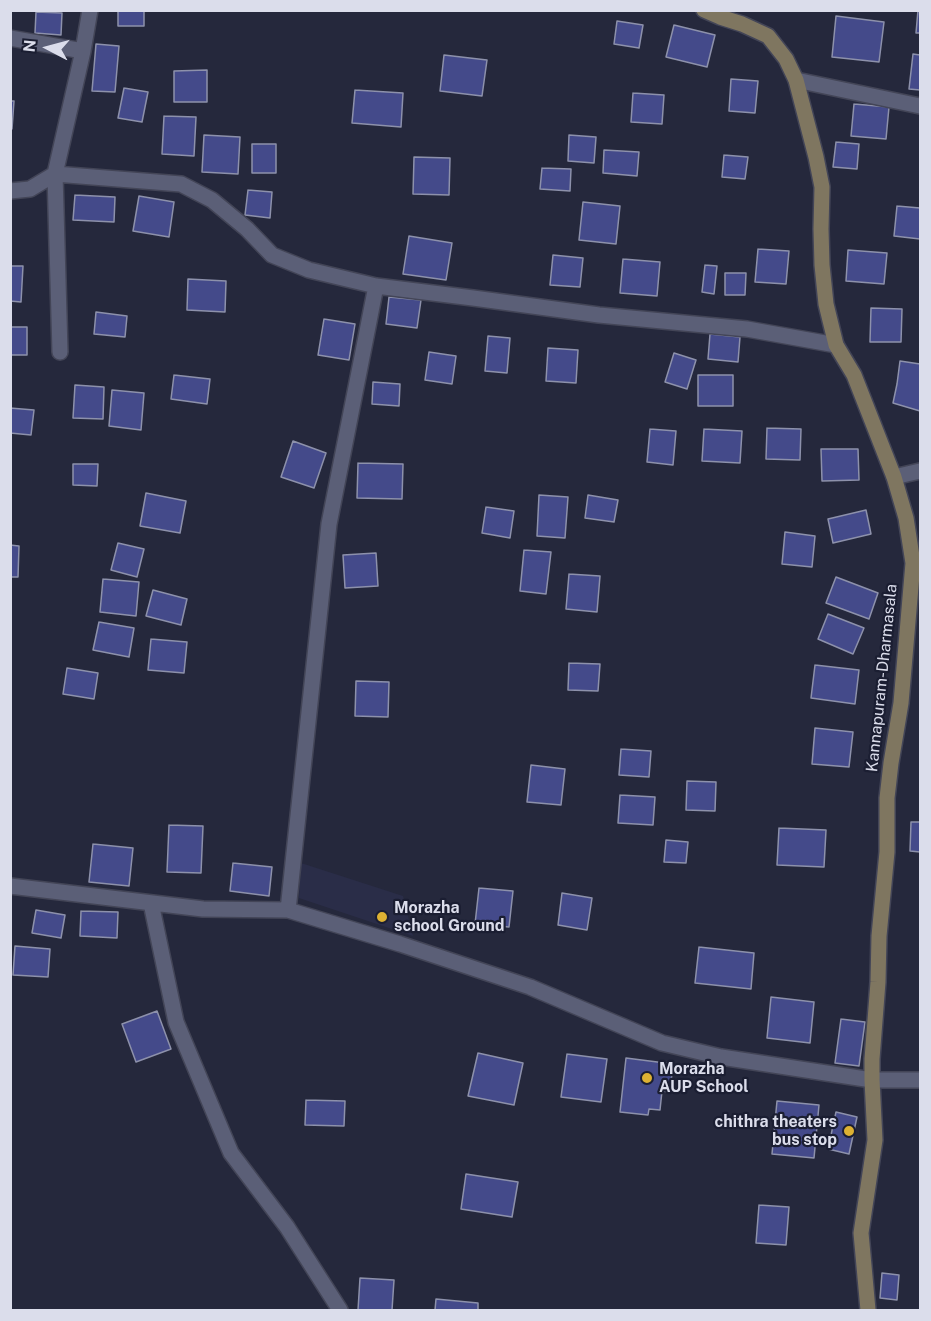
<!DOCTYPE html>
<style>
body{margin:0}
#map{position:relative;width:931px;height:1321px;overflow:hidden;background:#25283c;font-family:"Public Sans",sans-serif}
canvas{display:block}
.frame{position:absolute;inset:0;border:12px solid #dbddeb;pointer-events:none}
.north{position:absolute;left:18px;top:18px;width:60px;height:60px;-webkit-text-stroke:4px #1b1e32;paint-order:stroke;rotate:276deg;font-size:16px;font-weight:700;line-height:24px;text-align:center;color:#dbddeb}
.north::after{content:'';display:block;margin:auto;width:21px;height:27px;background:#dbddeb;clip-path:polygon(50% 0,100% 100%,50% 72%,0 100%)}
</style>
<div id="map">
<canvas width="931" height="1321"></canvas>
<div class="frame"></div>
<div class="north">N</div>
</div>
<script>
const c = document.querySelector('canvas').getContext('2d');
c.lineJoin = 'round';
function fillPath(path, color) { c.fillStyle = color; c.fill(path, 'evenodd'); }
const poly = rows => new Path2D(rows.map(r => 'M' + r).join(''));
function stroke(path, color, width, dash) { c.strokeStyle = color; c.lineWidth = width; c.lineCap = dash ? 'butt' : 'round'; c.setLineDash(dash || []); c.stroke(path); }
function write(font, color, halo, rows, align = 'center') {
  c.font = font + ' "Public Sans",sans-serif'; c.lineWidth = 4.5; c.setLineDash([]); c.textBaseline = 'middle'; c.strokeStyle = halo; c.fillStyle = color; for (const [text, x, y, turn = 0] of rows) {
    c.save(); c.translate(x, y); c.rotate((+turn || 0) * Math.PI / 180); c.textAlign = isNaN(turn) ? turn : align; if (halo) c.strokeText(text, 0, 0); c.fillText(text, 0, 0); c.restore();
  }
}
const built = poly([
 [301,863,403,896,413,936,299,898]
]);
const building = poly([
 [118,10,144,10,144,26,118,26,118,10],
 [918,10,920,10,920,33,916,33,918,10],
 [36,12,62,13,61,35,35,33,36,12],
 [836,16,884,22,879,62,832,57,836,16],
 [617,21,643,25,639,48,614,44,617,21],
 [674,25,715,35,707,67,666,57,674,25],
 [96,44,119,46,115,92,92,91,96,44],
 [913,54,920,55,920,90,909,89,913,54],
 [444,55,487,60,482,96,440,91,444,55],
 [207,70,207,102,174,102,174,71,207,70],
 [731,79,758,81,755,113,729,111,731,79],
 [124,88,148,92,142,122,118,118,124,88],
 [355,90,403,93,401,127,352,123,355,90],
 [633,93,664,95,662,124,631,122,633,93],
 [10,101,14,101,12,129,10,129,10,101],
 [854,104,889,107,886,139,851,136,854,104],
 [164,116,196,117,194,156,162,154,164,116],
 [204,135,240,137,238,174,202,172,204,135],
 [569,135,596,137,594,163,568,161,569,135],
 [836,142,859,144,857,169,833,167,836,142],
 [252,144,276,144,276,173,252,173,252,144],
 [604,150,639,152,637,176,603,173,604,150],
 [724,155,748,157,745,179,722,177,724,155],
 [414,157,450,158,449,195,413,194,414,157],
 [542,168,571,169,570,191,540,189,542,168],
 [248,190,272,192,270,218,245,215,248,190],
 [75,195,115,197,114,222,73,220,75,195],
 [139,196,174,202,169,237,133,231,139,196],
 [583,202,620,206,616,244,579,240,583,202],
 [897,206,920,208,920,239,894,236,897,206],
 [409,236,452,243,446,280,403,274,409,236],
 [758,249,789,251,786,284,755,282,758,249],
 [848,250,887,253,884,284,846,281,848,250],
 [553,255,583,258,580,287,550,285,553,255],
 [623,259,660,262,657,296,620,293,623,259],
 [705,265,717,266,714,294,702,292,705,265],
 [10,266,23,266,21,302,10,301,10,266],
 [725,273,746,273,745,295,725,295,725,273],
 [188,279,226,281,225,312,187,310,188,279],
 [389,297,421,300,417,328,386,324,389,297],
 [871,308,902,309,901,342,870,342,871,308],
 [96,312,127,316,125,337,94,334,96,312],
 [324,319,355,324,349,360,318,355,324,319],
 [10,327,27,327,27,355,10,355,10,327],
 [710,334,740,337,738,362,708,359,710,334],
 [488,336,510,338,507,373,485,371,488,336],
 [548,348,578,350,576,383,546,381,548,348],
 [429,352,456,356,452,384,425,380,429,352],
 [674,353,696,360,687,389,665,382,674,353],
 [900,361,920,364,920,411,893,403,897,384,900,361],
 [174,375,210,379,207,404,171,399,174,375],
 [698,375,733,375,733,406,698,406,698,375],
 [373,382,400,384,399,406,372,404,373,382],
 [75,385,104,387,103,419,73,418,75,385],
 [112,390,144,393,141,430,109,426,112,390],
 [10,408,34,410,31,435,10,433,10,408],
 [767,428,801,429,800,460,766,459,767,428],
 [650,429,676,431,673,465,647,462,650,429],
 [704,429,742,431,740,463,702,461,704,429],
 [293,441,326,453,314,488,281,477,293,441],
 [821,449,858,449,859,480,822,481,821,449],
 [358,463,403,464,402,499,357,498,358,463],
 [73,464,98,464,97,486,73,485,73,464],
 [146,493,186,501,180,533,140,526,146,493],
 [539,495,568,497,565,538,537,536,539,495],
 [588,495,618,500,614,522,585,518,588,495],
 [486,507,514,511,510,538,482,533,486,507],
 [866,510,871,534,833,543,828,519,866,510],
 [785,532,815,536,812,567,782,564,785,532],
 [118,543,144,549,137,577,111,570,118,543],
 [10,545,19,546,18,577,10,577,10,545],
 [524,550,551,552,546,594,520,591,524,550],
 [376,553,378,586,345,588,343,555,376,553],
 [569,574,600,576,597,612,566,609,569,574],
 [836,577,878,593,869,619,826,603,836,577],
 [103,579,139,582,136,616,100,612,103,579],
 [153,590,187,599,181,625,146,616,153,590],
 [828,614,864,628,853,654,818,639,828,614],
 [99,622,134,628,129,657,93,650,99,622],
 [151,639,187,642,184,673,148,670,151,639],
 [569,663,600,664,598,691,568,690,569,663],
 [815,665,859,670,855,704,811,698,815,665],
 [67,668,98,673,94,699,63,694,67,668],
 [356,681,389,682,388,717,355,716,356,681],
 [815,728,853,732,849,767,812,764,815,728],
 [621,749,651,751,649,777,619,775,621,749],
 [531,765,565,769,561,805,527,802,531,765],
 [687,781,716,782,715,811,686,810,687,781],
 [620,795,655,797,653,825,618,823,620,795],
 [911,822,920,822,920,852,910,851,911,822],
 [169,825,203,826,201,873,167,872,169,825],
 [779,828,826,830,824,867,777,865,779,828],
 [666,840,688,842,686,863,664,862,666,840],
 [93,844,133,848,129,886,89,882,93,844],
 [233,863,272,867,269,896,230,891,233,863],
 [479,888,513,891,509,927,475,924,479,888],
 [562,893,592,898,587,930,558,925,562,893],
 [36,910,65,915,61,938,32,933,36,910],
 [81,911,118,912,117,938,80,936,81,911],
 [15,946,50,949,48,977,13,975,15,946],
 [699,947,754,953,751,989,695,983,699,947],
 [771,997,814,1002,810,1043,767,1038,771,997],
 [157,1011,171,1049,136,1062,122,1024,157,1011],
 [841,1019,865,1022,859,1066,835,1063,841,1019],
 [478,1053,523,1063,514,1105,468,1096,478,1053],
 [567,1054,607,1059,601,1102,561,1097,567,1054],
 [626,1058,673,1064,670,1092,662,1091,660,1110,649,1109,648,1115,620,1112,626,1058],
 [306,1100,345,1101,344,1126,305,1125,306,1100],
 [777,1101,819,1105,814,1158,772,1154,777,1101],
 [836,1112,857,1117,849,1154,828,1149,836,1112],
 [466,1174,518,1182,512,1217,461,1209,466,1174],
 [759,1205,789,1207,786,1245,756,1243,759,1205],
 [882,1273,899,1275,897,1300,880,1298,882,1273],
 [360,1278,394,1280,392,1310,358,1310,360,1278],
 [436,1299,478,1303,478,1310,435,1310,436,1299]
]);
const street = poly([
 [10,38,83,51],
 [796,80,920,106],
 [10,191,30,189,55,174,181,184,212,200,247,229,272,255,309,270,376,286,473,298,599,315,747,329,836,345],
 [60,352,55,174,83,51,90,10],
 [894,477,920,471],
 [10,886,203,909,288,910,400,944,530,987,662,1043,721,1057,872,1080,920,1080],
 [151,903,176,1022,231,1153,287,1227,340,1310],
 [288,910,329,524,376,286]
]);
const secondary = poly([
 [704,10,720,17,742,24,768,36,786,59,796,80,816,157,822,187,821,229,822,265,826,304,836,345,854,375,894,477,906,518,913,563,901,703,891,763,887,798,887,852,879,936,878,982,872,1059,872,1080,875,1140,861,1233,868,1310]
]);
const markers = [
 [382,917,6,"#ddb133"],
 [647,1078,6,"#ddb133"],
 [849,1131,6,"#ddb133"]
];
const streetNames = [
 ["Kannapuram-Dharmasala",882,678,-84]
];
const poiNames = [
 ["Morazha",394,908],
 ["school Ground",394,926],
 ["Morazha",659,1069],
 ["AUP School",659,1087],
 ["chithra theaters",837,1122,"right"],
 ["bus stop",837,1140,"right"]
];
fillPath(built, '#2a2d48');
fillPath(building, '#444a8a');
stroke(building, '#8d91ab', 1.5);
stroke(street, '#434557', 18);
stroke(secondary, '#434557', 18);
stroke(street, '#5b5f77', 15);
stroke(secondary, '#7f7660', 15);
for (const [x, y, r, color] of markers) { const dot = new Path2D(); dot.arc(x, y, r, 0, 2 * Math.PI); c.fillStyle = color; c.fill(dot); stroke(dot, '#1b1e32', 2); }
write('16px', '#dbddeb', '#1b1e32', streetNames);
write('bold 16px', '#dbddeb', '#1b1e32', poiNames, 'left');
</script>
